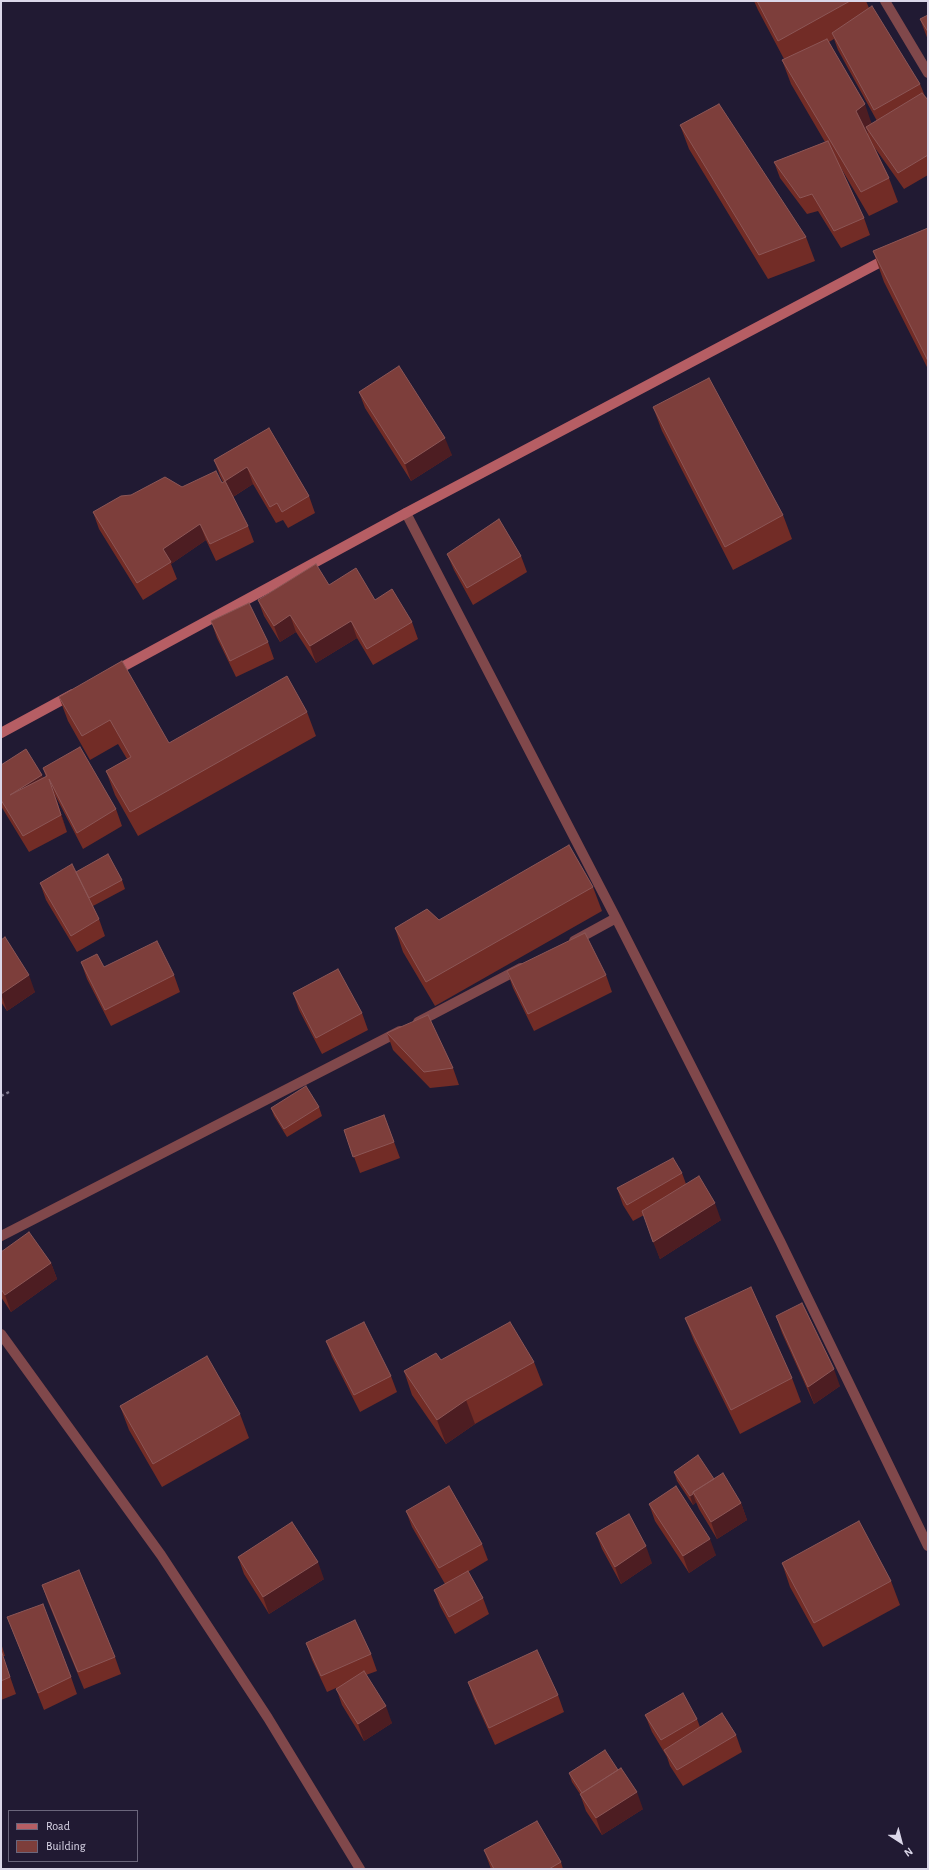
<!DOCTYPE html>
<style>
body{margin:0}
#map{position:relative;width:929px;height:1870px;overflow:hidden;background:#211a33;font-family:"Alegreya Sans",sans-serif}
canvas{display:block}
.frame{position:absolute;inset:0;border:2px solid #dbd7e9;pointer-events:none}
.legend{position:absolute;left:8px;top:1810px;width:130px;height:52px;box-sizing:border-box;background:#211a33;border:1px solid #6b667c;margin:0;padding:5px 7px;list-style:none;font-size:12px;color:#dbd7e9}
.legend li{display:flex;align-items:center;gap:8px;height:20px}
.legend b{width:20px;border:1px solid #6b667c}
.north{position:absolute;left:881px;top:1822px;width:40px;height:40px;-webkit-text-stroke:3px #211a33;paint-order:stroke;rotate:144deg;font-size:11px;font-weight:700;line-height:16px;text-align:center;color:#dbd7e9}
.north::after{content:'';display:block;margin:auto;width:14px;height:18px;background:#dbd7e9;clip-path:polygon(50% 0,100% 100%,50% 72%,0 100%)}
</style>
<div id="map">
<canvas width="929" height="1870"></canvas>
<div class="frame"></div>
<ul class="legend">
<li><b style="height:5px;background:#b65e64"></b>Road</li>
<li><b style="height:11px;background:#7d3e3b"></b>Building</li>
</ul>
<div class="north">N</div>
</div>
<script>
const c = document.querySelector('canvas').getContext('2d');
c.lineJoin = 'round';
const poly = rows => new Path2D(rows.map(r => 'M' + r).join(''));
function stroke(path, color, width, dash) { c.strokeStyle = color; c.lineWidth = width; c.lineCap = dash ? 'butt' : 'round'; c.setLineDash(dash || []); c.stroke(path); }
function fillPath(path, color) { c.fillStyle = color; c.fill(path, 'evenodd'); }
const path = poly([
 [1,1096,9,1092]
]);
const street = poly([
 [885,1,928,73],
 [406,513,616,918,780,1241,928,1546],
 [574,941,616,918],
 [418,1022,521,968],
 [1,1236,400,1031],
 [1,1334,161,1555,268,1718,360,1869]
]);
const secondary = poly([
 [113,672,406,513,888,258],
 [1,733,73,694]
]);
const wall = poly([
 [754,1,866,1,869,8,920,84,925,96,928,100,928,175,904,189,875,148,889,178,898,202,869,216,841,168,864,218,870,235,841,248,818,211,807,214,780,178,774,162,825,142,791,84,782,60,784,59,758,10],
 [834,39,838,50,877,121,872,124,829,42],
 [928,15,928,40,920,19],
 [680,125,806,237,815,261,768,279,689,149],
 [928,228,928,369,884,282,873,251],
 [359,392,452,455,411,481,365,408],
 [653,407,783,515,792,539,733,570,662,431],
 [269,428,309,496,315,513,288,528,283,520,276,523,253,484,233,497,248,526,254,542,216,561,206,540,171,564,177,579,143,600,99,529,93,512,182,487,222,483,223,482,220,476,214,460],
 [447,554,521,556,527,572,473,605,454,570],
 [329,585,375,600,412,622,418,639,373,665,357,638,316,663,296,632,280,642,264,616,258,600],
 [211,621,268,642,274,659,236,677,217,638],
 [59,697,169,743,307,712,316,736,138,836,115,795,106,771,127,759,118,744,90,760,68,721],
 [1,765,44,778,46,777,43,768,116,809,122,826,83,849,55,795,67,832,29,852,1,806],
 [76,872,122,880,125,889,93,906,99,919,105,936,77,952,46,900,40,883],
 [593,887,602,911,435,1006,403,952,395,928,439,920],
 [1,940,35,992,7,1011,1,1002],
 [81,962,104,967,174,975,180,992,111,1026,87,979],
 [507,971,606,975,612,992,534,1031,513,988],
 [293,993,362,1013,368,1030,322,1054,299,1010],
 [387,1033,453,1068,459,1085,430,1088,393,1050],
 [319,1107,322,1116,287,1137,274,1116,271,1108],
 [384,1115,400,1158,360,1173,344,1130],
 [682,1173,686,1184,721,1220,660,1259,644,1215,633,1221,623,1205,617,1188],
 [1,1252,51,1263,57,1279,11,1312,1,1297],
 [776,1316,840,1386,814,1404,782,1333],
 [685,1318,792,1378,801,1402,740,1434,694,1341],
 [326,1341,391,1376,397,1392,360,1412,332,1357],
 [441,1360,534,1362,543,1385,475,1424,446,1444,412,1395,404,1371],
 [120,1406,240,1414,249,1438,162,1487,129,1430],
 [674,1472,714,1479,741,1503,747,1520,717,1539,699,1509,696,1502,693,1505,677,1481],
 [649,1504,716,1555,689,1573,655,1521],
 [406,1511,482,1544,488,1560,468,1572,483,1598,489,1614,455,1634,440,1606,434,1590,445,1584,412,1527],
 [596,1533,652,1563,621,1584,602,1549],
 [238,1557,324,1579,269,1614,244,1574],
 [782,1563,891,1581,900,1605,823,1647,790,1587],
 [42,1585,115,1657,121,1674,84,1689,48,1602],
 [7,1617,71,1677,77,1694,44,1710],
 [1,1643,5,1656,3,1656,16,1694,1,1700],
 [306,1643,371,1654,377,1671,366,1675,392,1723,364,1741,342,1705,336,1688,327,1692,312,1660],
 [468,1682,558,1695,564,1712,495,1745,474,1699],
 [645,1715,697,1719,700,1727,736,1735,742,1752,683,1786,670,1766,667,1757,652,1732],
 [569,1773,643,1809,602,1835,586,1811,580,1794,572,1782],
 [484,1850,561,1862,563,1869,491,1869]
]);
const shadedWall = poly([
 [865,104,873,128,866,127,868,133,865,135,856,111],
 [445,438,452,455,411,481,405,464],
 [247,467,253,484,231,498,225,481],
 [200,524,206,540,171,564,163,549],
 [290,615,296,632,280,642,274,626],
 [351,621,357,638,316,663,310,646],
 [42,775,49,791,10,795],
 [49,779,55,795,67,832,61,815],
 [29,975,35,992,7,1011,1,994],
 [715,1203,721,1220,660,1259,653,1242],
 [51,1263,57,1279,11,1312,5,1295],
 [834,1369,840,1386,814,1404,808,1387],
 [466,1400,475,1424,446,1444,437,1420],
 [693,1494,696,1502,693,1505,690,1496],
 [741,1503,747,1520,717,1539,711,1522],
 [710,1539,716,1555,689,1573,683,1556],
 [646,1546,652,1563,621,1584,615,1567],
 [318,1562,324,1579,269,1614,263,1597],
 [386,1706,392,1723,364,1741,358,1724],
 [637,1792,643,1809,602,1835,596,1818]
]);
const building = poly([
 [757,1,850,1,778,41,757,1],
 [872,6,920,84,874,110,832,33,872,6],
 [928,15,928,32,920,19,928,15],
 [827,39,865,104,856,111,889,178,861,192,782,60,827,39],
 [922,93,928,100,928,155,898,173,866,127,922,93],
 [719,104,806,237,759,255,680,125,719,104],
 [828,141,864,218,834,231,812,194,800,198,774,162,828,141],
 [928,228,928,361,873,251,928,228],
 [399,366,445,438,405,464,359,392,399,366],
 [709,378,783,515,725,547,653,407,709,378],
 [269,428,309,496,282,512,277,503,270,507,247,467,225,481,214,460,269,428],
 [216,471,222,483,225,481,248,526,210,544,200,524,163,549,171,562,137,583,93,512,121,496,131,495,165,477,182,487,216,471],
 [499,519,521,556,467,588,447,554,499,519],
 [316,564,329,585,356,568,375,600,392,589,412,622,367,649,351,621,310,646,290,615,274,626,258,600,316,564],
 [249,603,268,642,230,661,211,621,249,603],
 [122,661,169,743,287,676,307,712,130,812,106,771,131,757,110,720,82,736,59,697,122,661],
 [80,747,116,809,77,833,49,779,61,815,23,836,1,800,1,765,26,749,42,775,10,795,47,776,43,768,80,747],
 [569,845,593,887,426,982,395,928,427,909,439,920,569,845],
 [108,854,122,880,89,898,76,872,108,854],
 [72,864,99,919,71,936,40,883,72,864],
 [585,933,606,975,528,1014,507,971,585,933],
 [5,937,29,975,1,994,1,940,5,937],
 [157,941,174,975,105,1010,81,962,97,954,104,967,157,941],
 [338,969,362,1013,316,1038,293,993,338,969],
 [428,1015,453,1068,424,1072,387,1033,428,1015],
 [306,1086,319,1107,284,1129,271,1108,306,1086],
 [384,1115,394,1142,353,1157,344,1130,384,1115],
 [673,1158,682,1173,627,1205,617,1188,673,1158],
 [699,1176,715,1203,653,1242,642,1211,699,1176],
 [29,1232,51,1263,5,1295,1,1289,1,1252,29,1232],
 [751,1287,792,1378,731,1410,685,1318,751,1287],
 [802,1303,834,1369,808,1387,776,1316,802,1303],
 [364,1322,391,1376,354,1395,326,1341,364,1322],
 [510,1322,534,1362,466,1400,437,1420,404,1371,436,1353,441,1360,510,1322],
 [207,1356,240,1414,153,1464,120,1406,207,1356],
 [698,1455,714,1479,693,1492,693,1494,690,1496,674,1472,698,1455],
 [723,1473,741,1503,711,1522,693,1492,723,1473],
 [449,1486,482,1544,439,1568,406,1511,449,1486],
 [676,1486,710,1539,683,1556,649,1504,676,1486],
 [629,1514,646,1546,615,1567,596,1533,629,1514],
 [859,1521,891,1581,814,1623,782,1563,859,1521],
 [292,1522,318,1562,263,1597,238,1557,292,1522],
 [79,1570,115,1657,78,1672,42,1585,79,1570],
 [468,1571,483,1598,449,1617,434,1590,468,1571],
 [43,1604,71,1677,38,1693,7,1617,43,1604],
 [355,1620,371,1654,321,1676,306,1643,355,1620],
 [1,1650,10,1677,1,1681,1,1650],
 [537,1650,558,1695,489,1728,468,1682,537,1650],
 [364,1671,386,1706,358,1724,336,1689,364,1671],
 [683,1693,697,1719,661,1740,645,1715,683,1693],
 [722,1713,736,1735,677,1770,664,1750,722,1713],
 [605,1750,618,1770,582,1793,569,1773,605,1750],
 [621,1768,637,1792,596,1818,580,1794,621,1768],
 [537,1821,561,1862,549,1869,494,1869,484,1850,537,1821]
]);
stroke(path, '#7e788e', 2.5, [3, 3]);
stroke(street, '#80484b', 10);
stroke(secondary, '#b65e64', 10);
fillPath(wall, '#722c26');
fillPath(shadedWall, '#4d1d22');
fillPath(building, '#7d3e3b');
stroke(building, '#8c5656', 1);
</script>
